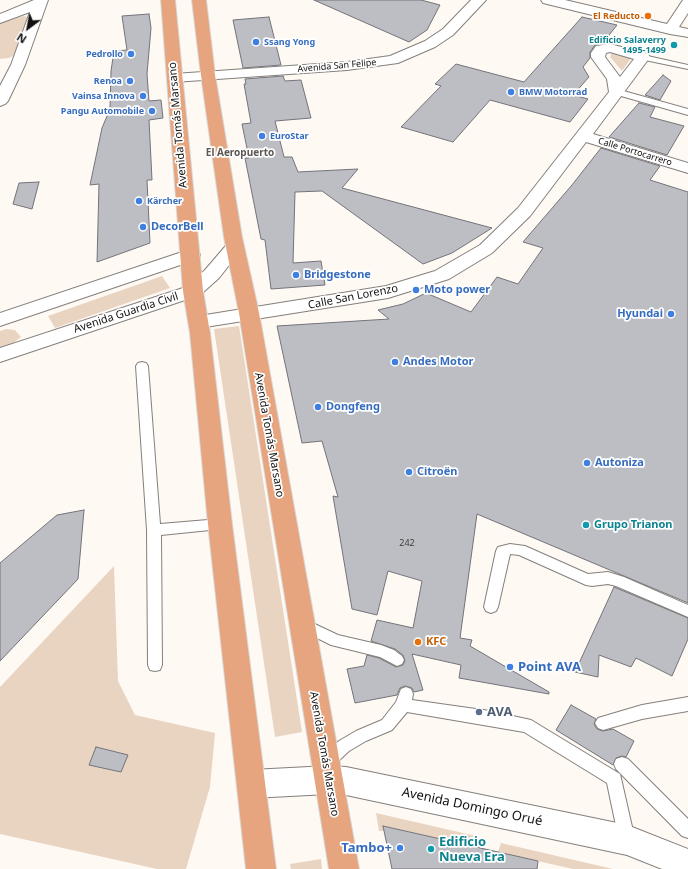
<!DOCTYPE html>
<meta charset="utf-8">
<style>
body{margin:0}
#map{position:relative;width:688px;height:869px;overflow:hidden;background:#fff9f4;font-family:"Noto Sans",sans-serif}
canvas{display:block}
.north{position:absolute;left:8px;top:8px;width:40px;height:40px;-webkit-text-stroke:3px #fff;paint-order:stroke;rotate:212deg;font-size:11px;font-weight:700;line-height:16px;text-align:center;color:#12110f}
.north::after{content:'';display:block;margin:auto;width:14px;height:18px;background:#12110f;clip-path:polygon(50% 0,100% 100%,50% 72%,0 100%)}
</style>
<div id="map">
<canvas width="688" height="869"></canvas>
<div class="north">N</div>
</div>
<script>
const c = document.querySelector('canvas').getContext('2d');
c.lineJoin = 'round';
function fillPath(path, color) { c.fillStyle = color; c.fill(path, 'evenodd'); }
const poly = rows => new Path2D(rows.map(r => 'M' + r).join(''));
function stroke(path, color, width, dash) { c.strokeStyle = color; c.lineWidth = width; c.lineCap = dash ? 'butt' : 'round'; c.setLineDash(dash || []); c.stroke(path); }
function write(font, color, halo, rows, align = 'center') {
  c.font = font + ' "Noto Sans",sans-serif'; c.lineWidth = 3.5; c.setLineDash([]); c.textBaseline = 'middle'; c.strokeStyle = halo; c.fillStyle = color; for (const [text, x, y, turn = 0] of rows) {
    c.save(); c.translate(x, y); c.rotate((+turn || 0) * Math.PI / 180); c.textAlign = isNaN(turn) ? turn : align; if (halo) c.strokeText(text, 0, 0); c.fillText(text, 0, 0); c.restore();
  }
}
const green = poly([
 [24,16,30,18,15,55,9,58,0,59,0,23],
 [612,52,632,57,622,71,610,57],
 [162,276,170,288,55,328,48,316],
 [239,326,302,732,275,737,214,329],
 [6,329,15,330,21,337,12,344,0,348,0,331],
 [114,566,118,681,135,715,215,733,210,787,186,869,157,869,0,834,0,687],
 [376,813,476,836,474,847,384,826,385,831,379,831],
 [501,843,613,869,573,869,498,852],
 [321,859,322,869,291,869,290,864]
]);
const building = poly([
 [314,0,421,0,440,5,427,30,409,42,314,0],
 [149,14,151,28,147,74,149,101,161,100,163,118,149,120,152,180,147,180,150,243,97,262,99,184,90,185,102,128,110,109,111,71,114,51,127,50,122,16,149,14],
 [269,17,281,65,243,68,233,20,269,17],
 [582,17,617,25,602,44,595,45,590,52,590,58,583,67,589,77,573,95,588,99,570,122,490,100,453,142,401,127,441,86,435,84,456,64,524,82,582,17],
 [663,75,671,81,660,100,645,95,663,75],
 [283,76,285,81,301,80,311,118,275,121,284,157,292,157,298,172,358,169,342,188,492,228,452,253,423,264,322,191,295,192,293,263,321,261,325,285,271,289,265,240,261,239,245,158,249,158,242,124,251,123,244,84,246,84,245,79,283,76],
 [639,103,655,107,650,117,684,126,667,155,609,137,639,103],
 [601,148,660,166,650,180,688,192,688,603,477,514,460,638,472,640,470,646,549,692,549,694,459,678,461,665,412,654,423,690,414,692,412,688,405,686,400,688,397,695,355,703,347,669,364,666,367,655,379,658,396,667,403,665,405,661,403,655,395,649,371,641,377,620,413,628,422,581,388,571,377,615,352,609,333,496,338,497,322,441,302,443,277,326,389,319,378,310,403,304,426,293,471,312,497,277,518,284,543,248,523,242,572,185,601,148],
 [39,182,32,209,13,204,19,183,39,182],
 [84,510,78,579,0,661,0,563,57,515,84,510],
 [614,587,688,618,688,639,672,676,636,658,631,667,599,655,598,677,575,672,614,587],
 [571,705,596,719,594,724,597,729,603,731,613,729,634,741,626,757,622,756,616,758,613,765,556,730,571,705],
 [96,747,128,755,121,772,89,765,96,747],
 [383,826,538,861,537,869,392,869,383,826]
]);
const service = poly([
 [640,55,643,55,688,65,688,69,640,59,640,55],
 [614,90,620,90,688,109,688,115,614,94,613,92,614,90],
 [142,362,146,363,148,366,160,524,220,519,225,520,226,524,225,528,220,529,161,535,162,665,160,670,155,671,150,670,148,665,147,530,136,366,138,363,142,362],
 [510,544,525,546,588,574,608,572,624,577,688,605,688,617,616,586,608,584,592,586,586,585,519,555,510,554,498,607,496,611,491,613,486,611,484,607,496,551,498,547,510,544],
 [302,618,338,635,381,645,394,650,402,656,404,660,402,664,397,666,380,657,331,645,297,628,295,624,297,620,302,618],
 [406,687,411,689,413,694,412,700,490,711,531,720,620,774,635,840,633,846,627,848,621,846,619,840,607,783,524,732,407,712,392,730,366,741,349,751,332,767,327,769,322,767,319,762,322,757,339,741,356,731,382,720,396,702,401,689,406,687],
 [688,697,688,711,642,719,603,730,598,728,595,723,598,718,642,705,688,697],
 [622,757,628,759,688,819,688,838,682,836,616,769,614,764,616,759,622,757]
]);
const minor = poly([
 [34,0,48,0,25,65,8,101,5,104,0,106,0,86,11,65,30,12,0,23,0,14,34,0],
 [541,0,565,0,667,24,683,0,688,0,688,13,679,27,688,29,688,37,670,34,543,3,541,0],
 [610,44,648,54,650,57,593,134,688,163,688,173,586,142,530,216,492,253,449,279,388,298,199,328,192,327,189,322,192,317,199,316,386,286,435,271,480,245,518,208,609,92,607,79,591,57,591,53,596,46,610,44],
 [610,52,634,59,620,77,605,57,606,53,610,52]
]);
const tertiary = poly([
 [471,0,486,0,453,35,435,47,398,63,347,70,174,82,169,81,167,78,169,75,174,74,347,62,390,56,425,41,443,29,471,0]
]);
const secondary = poly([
 [235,240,241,242,244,246,219,278,200,295,0,362,0,348,186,287,205,270,229,242,235,240],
 [191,249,198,251,200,255,198,259,0,326,0,313,191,249],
 [329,766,346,767,627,825,688,849,688,869,662,869,627,855,346,795,329,794,251,798,241,794,237,784,241,774,251,770,329,766]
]);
const primary = poly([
 [161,0,175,0,203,291,210,333,232,524,276,869,246,869,208,524,190,333,183,291,161,0],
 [192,0,206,0,215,75,242,237,259,313,359,869,329,869,239,313,224,237,201,75,192,0]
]);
const markers = [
 [648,16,4,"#e8710a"],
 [256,42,4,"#3f7fe0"],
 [674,45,4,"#0f9aa8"],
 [131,54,4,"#3f7fe0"],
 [130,81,4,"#3f7fe0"],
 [511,92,4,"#3f7fe0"],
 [143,96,4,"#3f7fe0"],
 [152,111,4,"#3f7fe0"],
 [262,136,4,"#3f7fe0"],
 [139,201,4,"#3f7fe0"],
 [143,227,4,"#3f7fe0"],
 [296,275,4,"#3f7fe0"],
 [416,290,4,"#3f7fe0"],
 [671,314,4,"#3f7fe0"],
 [395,362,4,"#3f7fe0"],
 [318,407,4,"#3f7fe0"],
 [587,463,4,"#3f7fe0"],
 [409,472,4,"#3f7fe0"],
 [586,525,4,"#0f9aa8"],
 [418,642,4,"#e8710a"],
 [510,667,4,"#3f7fe0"],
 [479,712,4,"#5c6f8a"],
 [400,848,4,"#3f7fe0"],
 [431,849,4,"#0f9aa8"]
];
const farFoodnames = [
 ["El Reducto",640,16]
];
const farCulturenames = [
 ["Edificio Salaverry",666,40],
 ["1495-1499",666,50]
];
const farShopnames = [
 ["Ssang Yong",264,42],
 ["Pedrollo",123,54,"right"],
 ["Renoa",122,81,"right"],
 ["BMW Motorrad",519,92],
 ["Vainsa Innova",135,96,"right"],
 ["Pangu Automobile",144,111,"right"],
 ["EuroStar",270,136],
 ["Kärcher",147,201]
];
const farStreetnames = [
 ["Avenida San Felipe",337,66,-5],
 ["Calle Portocarrero",635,152,17]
];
const numberNames = [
 ["242",407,543]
];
const farNeighbourhoodnames = [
 ["El Aeropuerto",240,153]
];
const streetNames = [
 ["Avenida Tomás Marsano",178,125,-95],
 ["Calle San Lorenzo",353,297,-11],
 ["Avenida Guardia Civil",126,313,-18],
 ["Avenida Tomás Marsano",269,435,80],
 ["Avenida Tomás Marsano",324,754,80]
];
const shopNames = [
 ["DecorBell",151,227],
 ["Bridgestone",304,275],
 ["Moto power",424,290],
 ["Hyundai",663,314,"right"],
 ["Andes Motor",403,362],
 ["Dongfeng",326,407],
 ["Autoniza",595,463],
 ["Citroën",417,472]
];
const cultureNames = [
 ["Grupo Trianon",594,525]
];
const foodNames = [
 ["KFC",426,642]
];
const nearShopnames = [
 ["Point AVA",518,667],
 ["Tambo+",392,848,"right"]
];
const nearServicenames = [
 ["AVA",487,712]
];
const nearStreetnames = [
 ["Avenida Domingo Orué",472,807,12]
];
const nearCulturenames = [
 ["Edificio",439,842],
 ["Nueva Era",439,857]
];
fillPath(green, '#e9d4c2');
fillPath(building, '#bdbec4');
stroke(building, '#737379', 1);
stroke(service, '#847f7b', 2);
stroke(minor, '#847f7b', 2);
stroke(tertiary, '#847f7b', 2);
stroke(secondary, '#847f7b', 2);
stroke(primary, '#d9d9d9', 2);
fillPath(service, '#fff');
fillPath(minor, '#fff');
fillPath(tertiary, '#fff');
fillPath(secondary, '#fff');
fillPath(primary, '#e6a57f');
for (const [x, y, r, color] of markers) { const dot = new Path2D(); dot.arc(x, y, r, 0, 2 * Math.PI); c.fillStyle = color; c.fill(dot); stroke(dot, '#fff', 1.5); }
write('bold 9px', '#c56008', '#fff', farFoodnames, 'right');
write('bold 9px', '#0d838f', '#fff', farCulturenames, 'right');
write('bold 9px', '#366cbe', '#fff', farShopnames, 'left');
write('9px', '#12110f', '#fff', farStreetnames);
write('9px', '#3d3c3c', null, numberNames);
write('bold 10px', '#5b5753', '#fff', farNeighbourhoodnames);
write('11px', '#12110f', '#fff', streetNames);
write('bold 11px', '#366cbe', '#fff', shopNames, 'left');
write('bold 11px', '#0d838f', '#fff', cultureNames, 'left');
write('bold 11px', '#c56008', '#fff', foodNames, 'left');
write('bold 13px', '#366cbe', '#fff', nearShopnames, 'left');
write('bold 13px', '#4e5e75', '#fff', nearServicenames, 'left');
write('13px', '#12110f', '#fff', nearStreetnames);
write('bold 13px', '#0d838f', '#fff', nearCulturenames, 'left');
</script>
